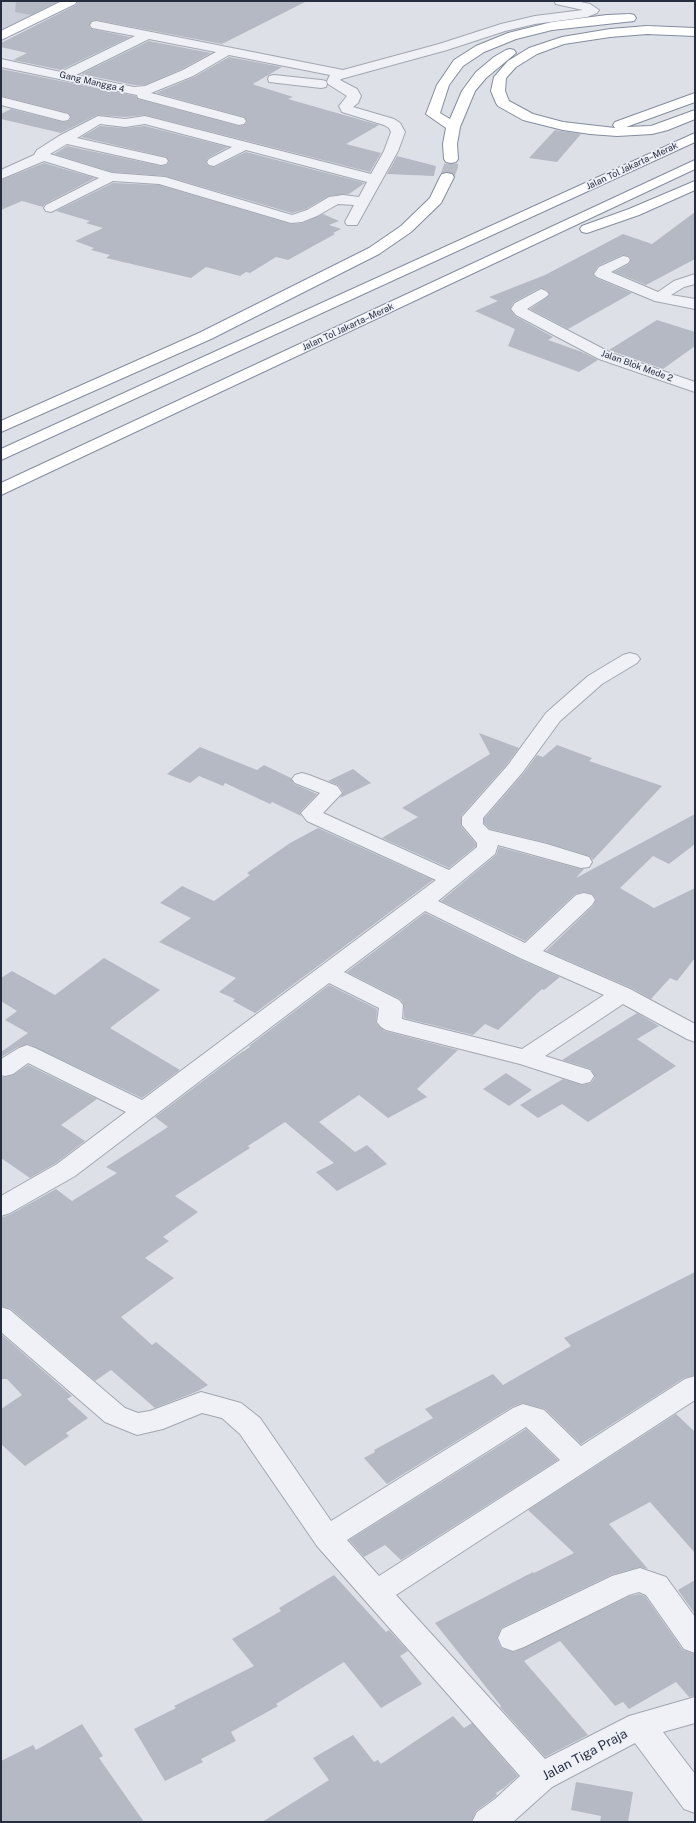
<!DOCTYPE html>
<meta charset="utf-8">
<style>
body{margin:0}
#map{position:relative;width:696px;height:1823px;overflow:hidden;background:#dde0e7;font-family:"Public Sans",sans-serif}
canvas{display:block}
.frame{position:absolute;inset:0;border:2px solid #262d3e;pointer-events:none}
</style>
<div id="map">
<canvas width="696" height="1823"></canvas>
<div class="frame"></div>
</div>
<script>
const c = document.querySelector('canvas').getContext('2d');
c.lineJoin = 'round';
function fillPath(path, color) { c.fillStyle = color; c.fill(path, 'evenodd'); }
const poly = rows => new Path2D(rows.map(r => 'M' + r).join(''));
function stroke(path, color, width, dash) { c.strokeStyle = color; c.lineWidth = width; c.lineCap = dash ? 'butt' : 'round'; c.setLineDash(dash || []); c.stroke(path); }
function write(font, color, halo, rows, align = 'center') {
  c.font = font + ' "Public Sans",sans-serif'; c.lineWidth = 3.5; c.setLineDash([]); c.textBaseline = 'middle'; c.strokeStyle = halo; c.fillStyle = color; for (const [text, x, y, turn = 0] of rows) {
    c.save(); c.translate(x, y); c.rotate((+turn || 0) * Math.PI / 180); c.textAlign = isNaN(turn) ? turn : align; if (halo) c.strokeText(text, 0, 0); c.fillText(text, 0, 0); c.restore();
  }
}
const built = poly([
 [1,1,64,1,1,32]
]);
const building = poly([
 [16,1,59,1,31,15,15,12],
 [78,1,307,1,222,44,96,20,92,21,89,26,92,29,130,37,61,70,13,60,27,53,1,47,1,43,76,5],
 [149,41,211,53,182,69,145,85,134,85,81,74],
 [229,57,282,67,253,84,255,85,293,97,288,99,379,125,346,144,381,153,370,172,145,115,125,117,97,115,61,133,1,119,1,114,11,109,63,122,68,121,71,118,68,113,1,96,1,69,136,96,138,99,239,126,244,125,247,122,244,117,156,93,194,77],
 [100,126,125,128,145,126,228,147,208,158,206,163,209,166,215,167,246,152,365,183,349,194,329,196,306,209,292,213,165,176,112,172,54,154,67,146,161,166,166,165,169,162,166,157,81,137],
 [555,130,581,134,557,162,529,158],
 [397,156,436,166,434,176,387,174],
 [44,163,95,178,45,204,43,207,22,201,1,210,1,180],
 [113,183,159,185,291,224,303,223,323,214,339,221,329,225,341,229,333,233,335,234,288,260,276,257,250,273,246,272,240,276,206,267,191,278,106,258,110,255,91,250,94,248,75,241,103,228,86,223,90,221,56,211],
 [695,212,695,259,646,285,614,272,629,264,631,259,628,256,622,255,598,266,593,274,596,278,632,293,568,329,530,309,550,295,547,290,540,288,514,302,510,309,515,316,553,337,548,340,582,352,598,360,579,372,508,346,515,329,475,311,498,301,489,297,545,275,623,234,652,244],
 [657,320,695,332,695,346,663,369,609,350],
 [479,733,519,748,507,764,461,816,461,826,476,844,476,846,449,868,382,838,418,817,402,808,490,754],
 [557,745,592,758,589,761,662,786,593,860,589,856,547,843,490,829,484,823,484,819,523,774,537,755,543,757],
 [200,747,257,770,264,765,291,778,294,784,317,794,300,812,301,816,272,802,270,804,225,783,223,786,199,776,190,783,167,774],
 [353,769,371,783,340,798,343,792,338,785,328,781],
 [695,814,695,844,669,864,653,856,620,888,654,908,695,888,695,958,677,981,670,978,651,999,631,988,546,951,593,906,596,899,592,894,584,892,575,894,525,941,441,901,496,855,499,847,581,869,584,869,576,878],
 [318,828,433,880,255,1013,233,1001,235,999,219,992,236,978,159,942,191,918,160,903,182,886,214,901,250,875,247,873,290,843],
 [425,913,519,959,560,977,544,990,542,989,498,1030,485,1024,473,1035,404,1018,404,1005,400,999,347,972],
 [104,958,160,990,110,1028,180,1070,142,1098,28,1044,18,1047,1,1057,1,1052,28,1033,5,1020,17,1011,1,1001,1,978,12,971,55,995],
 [329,985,377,1009,376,1023,385,1031,458,1050,417,1089,427,1097,388,1118,359,1095,319,1122,355,1152,367,1145,387,1164,337,1191,316,1172,334,1163,285,1122,248,1146,250,1148,175,1196,198,1212,163,1237,169,1241,145,1258,174,1278,121,1317,152,1345,156,1342,208,1385,198,1391,155,1408,111,1370,95,1381,11,1309,1,1306,1,1218,11,1214,56,1189,72,1201,117,1173,106,1167,168,1127,155,1117,236,1056,250,1047,249,1046],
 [637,1013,659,1026,637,1039,676,1066,588,1122,562,1104,538,1118,520,1105,563,1079,582,1085,591,1083,595,1077,591,1069,562,1060],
 [28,1065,97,1099,61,1125,85,1141,56,1163,30,1178,1,1158,1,1077,5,1077,13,1075],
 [506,1073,532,1090,509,1106,483,1089],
 [695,1272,695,1375,684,1378,581,1444,545,1409,522,1403,512,1407,387,1484,364,1458,375,1452,374,1450,433,1418,425,1409,493,1374,503,1385,571,1346,564,1338],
 [1,1334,72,1396,67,1399,88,1418,66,1433,69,1436,25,1466,1,1444,1,1409,22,1395,7,1379,1,1379],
 [676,1414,695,1432,695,1553,650,1502,609,1524,648,1569,640,1567,611,1575,501,1628,497,1639,501,1648,514,1652,630,1596,639,1594,645,1596,683,1650,695,1654,695,1696,689,1697,676,1682,629,1709,623,1702,615,1706,560,1641,524,1661,588,1735,545,1757,500,1707,501,1706,482,1682,435,1623,533,1572,534,1573,574,1553,528,1510],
 [526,1429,558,1460,401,1560,385,1545,364,1557,349,1540],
 [334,1575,386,1632,389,1630,408,1651,400,1656,422,1684,381,1708,344,1662,276,1704,278,1706,231,1732,236,1741,201,1759,203,1762,165,1781,134,1729,176,1708,174,1706,254,1666,232,1639,281,1611,279,1608],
 [695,1580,695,1614,678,1590],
 [453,1716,464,1728,472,1723,518,1776,504,1788,496,1793,497,1795,494,1798,476,1811,471,1822,262,1822,329,1780,313,1758,353,1735,374,1762,378,1760,381,1764],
 [82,1724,103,1756,99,1758,144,1822,1,1822,1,1761,33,1745,36,1750],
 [576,1782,633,1792,628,1822,600,1822,601,1816,571,1810]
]);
const highwayTunnel = poly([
 [447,177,451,166,451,159]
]);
const minor = poly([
 [554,1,576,1,590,4,599,10,597,13,587,17,535,24,505,31,447,50,341,79,340,80,357,89,361,96,358,103,353,107,394,119,400,123,405,132,398,151,357,225,347,225,345,222,354,205,338,204,317,216,302,222,291,223,159,184,113,181,51,212,46,211,44,208,46,205,99,178,44,161,1,179,1,170,34,155,37,150,59,136,98,116,125,119,145,116,371,174,384,151,391,132,389,128,384,125,342,112,339,106,347,96,328,84,327,81,330,75,229,55,193,76,151,93,244,118,246,121,244,124,239,125,138,98,137,95,1,67,1,59,61,72,135,36,92,28,90,25,92,22,96,21,343,70,439,44,501,24,535,16,583,10,556,4,554,1],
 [149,39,216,52,183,70,145,86,134,87,76,75,149,39],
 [100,124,125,127,145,124,232,147,209,159,207,162,209,165,214,166,246,150,367,182,359,197,343,195,329,197,307,210,292,215,165,177,112,173,50,154,67,144,161,165,166,164,168,161,166,158,77,138,100,124],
 [274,75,321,80,326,81,327,84,326,87,321,88,269,82,268,79,269,76,274,75],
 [1,97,68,114,70,117,68,120,63,121,1,105,1,97],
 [623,256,628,257,630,260,628,263,611,272,658,292,674,281,695,274,695,284,684,287,671,295,695,299,695,309,655,301,597,277,594,274,599,267,623,256],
 [541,289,546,291,549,294,546,297,527,309,611,353,695,382,695,392,599,359,516,315,511,309,515,303,541,289],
 [630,653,637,655,640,659,637,663,602,684,560,721,522,773,483,818,483,824,489,830,547,844,589,857,592,862,589,867,581,868,498,845,495,854,438,901,525,943,576,895,584,893,592,895,595,900,592,905,543,951,630,989,695,1024,695,1042,687,1039,623,1004,545,1056,590,1070,594,1076,590,1082,582,1084,520,1064,386,1030,381,1027,377,1022,379,1008,329,983,75,1176,10,1213,1,1216,1,1196,57,1164,126,1112,28,1063,13,1074,5,1076,1,1075,1,1059,19,1048,27,1045,35,1048,142,1100,436,880,307,821,301,813,320,793,295,783,292,779,295,775,302,773,309,775,337,786,342,793,323,813,449,870,477,847,477,843,462,825,462,817,508,765,546,713,588,676,623,655,630,653],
 [425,911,520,958,604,995,522,1049,402,1019,403,1005,399,1000,344,972,425,911],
 [1,1307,10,1310,125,1408,138,1413,150,1411,201,1392,241,1403,260,1418,331,1521,513,1408,523,1404,544,1410,581,1446,685,1379,695,1376,695,1400,396,1595,545,1759,629,1716,695,1697,695,1723,663,1732,695,1774,695,1813,684,1809,635,1743,552,1787,513,1822,472,1822,477,1812,495,1799,520,1776,317,1546,240,1434,222,1418,202,1413,163,1429,137,1435,105,1422,1,1332,1,1307],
 [526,1427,560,1460,379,1576,347,1540,526,1427],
 [640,1568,666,1577,695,1617,695,1653,684,1649,646,1595,639,1592,629,1595,524,1647,513,1651,502,1647,498,1638,502,1629,612,1576,640,1568]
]);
const major = poly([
 [62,1,77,1,75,4,1,40,1,31,62,1]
]);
const highway = poly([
 [630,14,634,15,636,18,634,21,552,30,516,39,484,52,463,66,449,85,440,113,450,119,462,91,476,72,494,57,506,50,510,49,514,50,516,53,486,78,475,91,460,127,457,144,458,159,456,162,451,163,446,162,444,159,443,144,446,128,426,114,437,85,454,60,476,46,508,33,552,22,607,15,630,14],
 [647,26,695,28,695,36,647,34,610,37,564,44,537,54,516,67,506,78,505,91,509,101,533,114,563,122,615,128,613,125,615,122,695,93,695,102,626,127,651,126,695,110,695,119,668,130,652,134,617,136,590,134,563,130,523,120,498,106,496,103,491,91,494,77,508,61,529,48,562,37,610,29,647,26],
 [695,133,695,142,1,460,1,449,695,133],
 [695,160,695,169,1,495,1,483,695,160],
 [447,173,452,174,454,177,441,203,411,232,379,254,211,339,1,432,1,421,199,333,369,248,401,226,430,198,440,177,442,174,447,173],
 [695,181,695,190,639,215,587,233,582,232,580,229,582,226,629,209,695,181]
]);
const farStreetnames = [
 ["Gang Mangga 4",92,82,13],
 ["Jalan Tol Jakarta–Merak",632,166,-25],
 ["Jalan Tol Jakarta–Merak",348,327,-25],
 ["Jalan Blok Mede 2",637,366,20]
];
const nearStreetnames = [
 ["Jalan Tiga Praja",585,1755,-28]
];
fillPath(built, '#cbcfd9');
fillPath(building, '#b4b9c4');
stroke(highwayTunnel, '#b8bcc5', 14, [14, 7]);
stroke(minor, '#a2a7b1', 2);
stroke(major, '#9ca3b3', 2);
stroke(highway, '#848c9e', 2);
fillPath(minor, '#f0f1f6');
fillPath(major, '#fff');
fillPath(highway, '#fff');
write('9px', '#262d3e', '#eceff5', farStreetnames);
write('13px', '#262d3e', '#eceff5', nearStreetnames);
</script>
